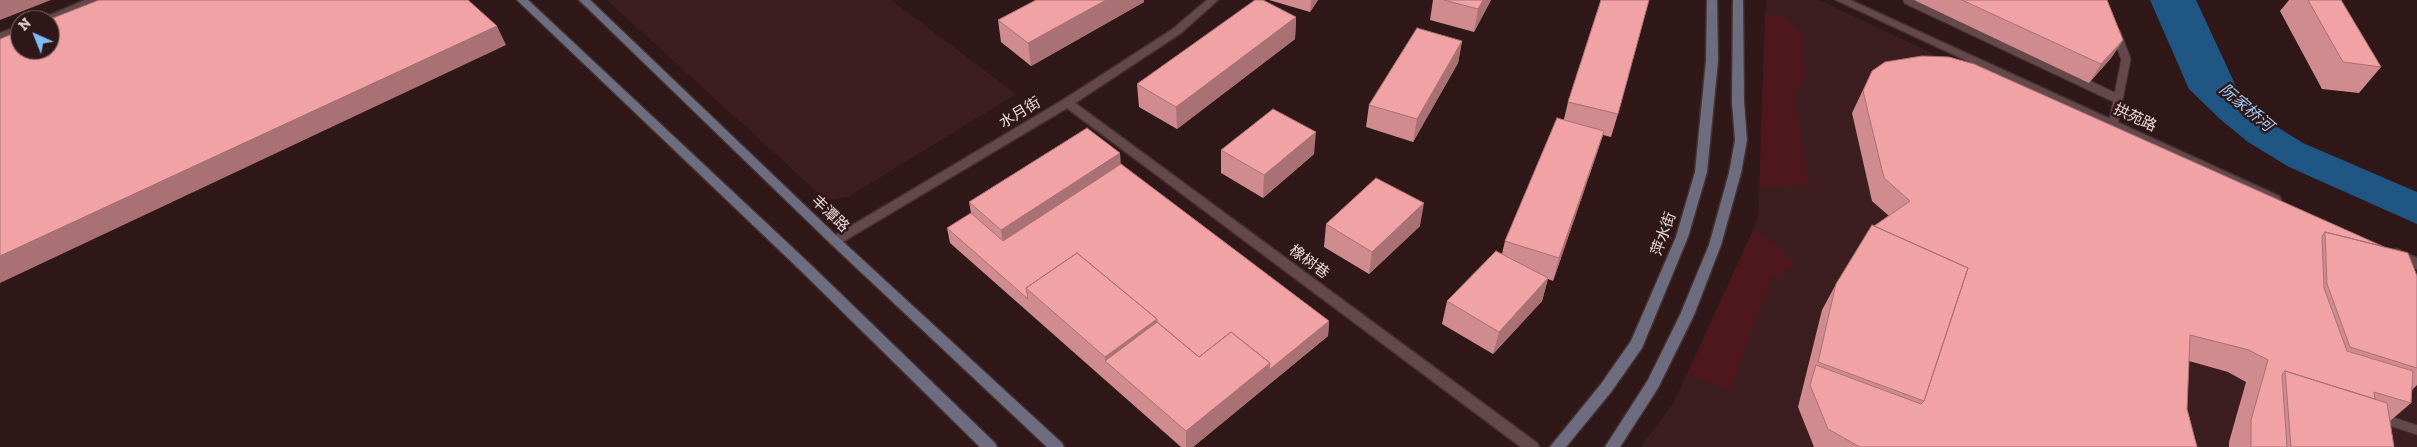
<!DOCTYPE html>
<meta charset="utf-8">
<style>
body{margin:0}
#map{position:relative;width:2417px;height:447px;overflow:hidden;background:#301819;font-family:"Zilla Slab",serif}
canvas{display:block}
.north{position:absolute;left:10px;top:10px;width:50px;height:50px;box-sizing:border-box;background:#301819;border:1px solid #7b6566;border-radius:50%;rotate:316deg;font-size:14px;font-weight:700;line-height:20px;text-align:center;color:#ebd9da}
.north::after{content:'';display:block;margin:auto;width:18px;height:22px;background:#7dbef9;clip-path:polygon(50% 0,100% 100%,50% 72%,0 100%)}
</style>
<div id="map">
<canvas width="2417" height="447"></canvas>
<div class="north">N</div>
</div>
<script>
const c = document.querySelector('canvas').getContext('2d');
c.lineJoin = 'round';
function fillPath(path, color) { c.fillStyle = color; c.fill(path, 'evenodd'); }
const poly = rows => new Path2D(rows.map(r => 'M' + r).join(''));
function stroke(path, color, width, dash) { c.strokeStyle = color; c.lineWidth = width; c.lineCap = dash ? 'butt' : 'round'; c.setLineDash(dash || []); c.stroke(path); }
function write(font, color, halo, rows, align = 'center') {
  c.font = font + ' "Zilla Slab","Noto Sans SC",serif'; c.lineWidth = 5; c.setLineDash([]); c.textBaseline = 'middle'; c.strokeStyle = halo; c.fillStyle = color; for (const [text, x, y, turn = 0] of rows) {
    c.save(); c.translate(x, y); c.rotate((+turn || 0) * Math.PI / 180); c.textAlign = isNaN(turn) ? turn : align; if (halo) c.strokeText(text, 0, 0); c.fillText(text, 0, 0); c.restore();
  }
}
const built = poly([
 [607,0,891,0,1016,94,848,197,826,200],
 [1766,0,1819,0,2417,281,2417,447,1641,447,1674,402,1758,219]
]);
const green = poly([
 [1765,14,1783,16,1803,34,1805,82,1794,93,1809,184,1759,189],
 [1754,228,1777,244,1796,264,1771,280,1730,390,1687,375]
]);
const water = poly([
 [2150,0,2196,0,2241,97,2266,120,2303,143,2417,192,2417,224,2289,167,2248,142,2220,119,2189,89]
]);
const service = poly([
 [1908,0,2118,99],
 [2113,125,2126,59,2116,33],
 [2387,420,2417,430]
]);
const minor = poly([
 [85,0,100,0,50,21,39,20,85,0],
 [1207,0,1218,0,1181,33,1075,103,1537,443,1539,447,1521,447,1067,108,839,244,831,244,829,241,831,238,1063,100,1173,29,1207,0],
 [1836,0,1850,0,2279,196,2281,199,2279,202,2271,202,1836,0],
 [20,26,20,33,0,40,0,33,20,26],
 [2396,249,2417,258,2417,269,2391,257,2390,254,2391,251,2396,249]
]);
const secondary = poly([
 [517,0,528,0,808,262,995,443,997,447,980,447,798,268,517,0],
 [579,0,590,0,839,238,1062,443,1064,447,1047,447,831,244,579,0],
 [1707,0,1717,0,1718,61,1707,172,1688,237,1642,348,1611,392,1566,447,1550,447,1601,384,1631,341,1676,237,1695,172,1706,61,1707,0],
 [1733,0,1743,0,1744,102,1747,140,1741,173,1721,245,1694,315,1658,388,1620,447,1605,447,1648,380,1680,315,1709,245,1729,173,1735,140,1732,102,1733,0]
]);
const wall = poly([
 [1036,0,1144,0,1144,2,1031,66,1001,42,998,20],
 [1269,0,1318,0,1310,12],
 [1433,0,1491,0,1474,32,1430,20],
 [1914,0,2107,0,2123,40,2111,58,2089,83],
 [2289,0,2341,0,2381,67,2359,93,2322,89,2280,11],
 [1296,17,1295,39,1177,129,1139,107,1137,84],
 [1462,41,1458,63,1413,142,1366,127,1369,105],
 [1974,64,2417,276,2417,385,2412,390,2411,403,2390,421,2394,447,2229,447,2229,442,2246,382,2228,372,2189,361,2187,409,2197,447,1814,447,1798,407,1822,310,1836,284,1889,216,1872,201,1852,113,1872,71],
 [1568,102,1618,114,1611,137,1603,135,1597,153,1553,281,1548,279,1542,301,1493,354,1442,324,1447,301,1502,254,1505,241,1564,119],
 [1221,150,1314,154,1263,198,1221,173],
 [1121,164,1329,321,1328,336,1193,447,1181,447,950,243,947,228,971,213,969,202],
 [1326,224,1420,226,1369,274,1324,247]
]);
const shadedWall = poly([
 [0,0,51,0,0,20],
 [1106,0,1144,0,1144,2,1031,66,1028,43],
 [1311,0,1318,0,1310,12],
 [1483,0,1491,0,1474,32,1478,9],
 [1296,17,1295,39,1177,129,1176,107],
 [497,26,506,45,0,283,0,256],
 [2123,40,2111,58,2089,83,2101,64],
 [1462,41,1458,63,1413,142,1417,119],
 [1604,131,1597,153,1553,281,1559,258],
 [1316,132,1314,154,1263,198,1264,175],
 [1120,153,1122,179,1005,256,1001,230],
 [1424,203,1420,226,1369,274,1372,252],
 [1548,278,1542,301,1493,354,1499,332],
 [1157,319,1158,344,1105,361,1105,357],
 [1329,321,1328,336,1193,447,1186,447,1186,431,1270,363]
]);
const building = poly([
 [99,0,468,0,497,26,0,256,0,39,20,31,20,50,50,50,50,20,48,20,99,0],
 [1036,0,1106,0,1028,43,998,20,1036,0],
 [1255,0,1263,0,1296,17,1176,107,1137,84,1255,0],
 [1444,0,1483,0,1478,9,1444,0],
 [1601,0,1649,0,1618,114,1568,102,1601,0],
 [1962,0,2107,0,2123,40,2101,64,1962,0],
 [2308,0,2341,0,2381,67,2343,62,2308,0],
 [1417,28,1462,41,1417,119,1369,105,1417,28],
 [1922,56,1949,57,1974,64,2382,246,2325,232,2322,236,2324,288,2347,351,2413,371,2411,403,2374,392,2375,399,2285,371,2282,375,2287,447,2251,447,2251,420,2268,360,2249,350,2190,335,2187,409,2197,447,1860,447,1828,429,1810,385,1816,365,1921,404,1924,401,1968,268,1874,226,1910,201,1884,178,1863,91,1872,71,1885,62,1922,56],
 [1273,109,1316,132,1264,175,1221,150,1273,109],
 [1557,118,1604,131,1559,258,1505,241,1557,118],
 [1087,128,1120,153,1001,230,969,202,1087,128],
 [1121,164,1329,321,1269,370,1270,363,1231,332,1199,357,1157,322,1157,319,1077,253,1026,288,1028,299,947,228,971,213,1003,241,1121,164],
 [1376,178,1424,203,1372,252,1326,224,1376,178],
 [1872,225,1968,268,1924,401,1818,362,1836,284,1872,225],
 [2325,232,2408,253,2417,276,2417,368,2350,347,2327,284,2325,232],
 [1496,251,1548,278,1499,332,1447,301,1496,251],
 [1077,253,1157,319,1105,357,1026,288,1077,253],
 [1157,322,1199,357,1231,332,1270,363,1186,431,1105,361,1157,322],
 [2285,371,2387,403,2394,447,2291,447,2285,371]
]);
const streetNames = [
 ["水月街",1020,113,-31],
 ["拱苑路",2135,118,25],
 ["丰潭路",830,214,44],
 ["萍水街",1664,234,-70],
 ["橡树巷",1309,262,36]
];
const waterNames = [
 ["阮家桥河",2246,108,40]
];
fillPath(built, '#3d1e20');
fillPath(green, '#4e161d');
fillPath(water, '#1f5684');
stroke(service, '#453234', 11);
stroke(minor, '#453234', 3);
stroke(secondary, '#453234', 3);
stroke(service, '#65494a', 9);
fillPath(minor, '#65494a');
fillPath(secondary, '#6e6d7f');
fillPath(wall, '#cf8b8e');
fillPath(shadedWall, '#a97174');
fillPath(building, '#f1a2a5');
stroke(building, '#a97174', 1);
write('15px', '#ebd9da', '#301819', streetNames);
write('italic 16px', '#9cc8f2', '#301819', waterNames);
</script>
